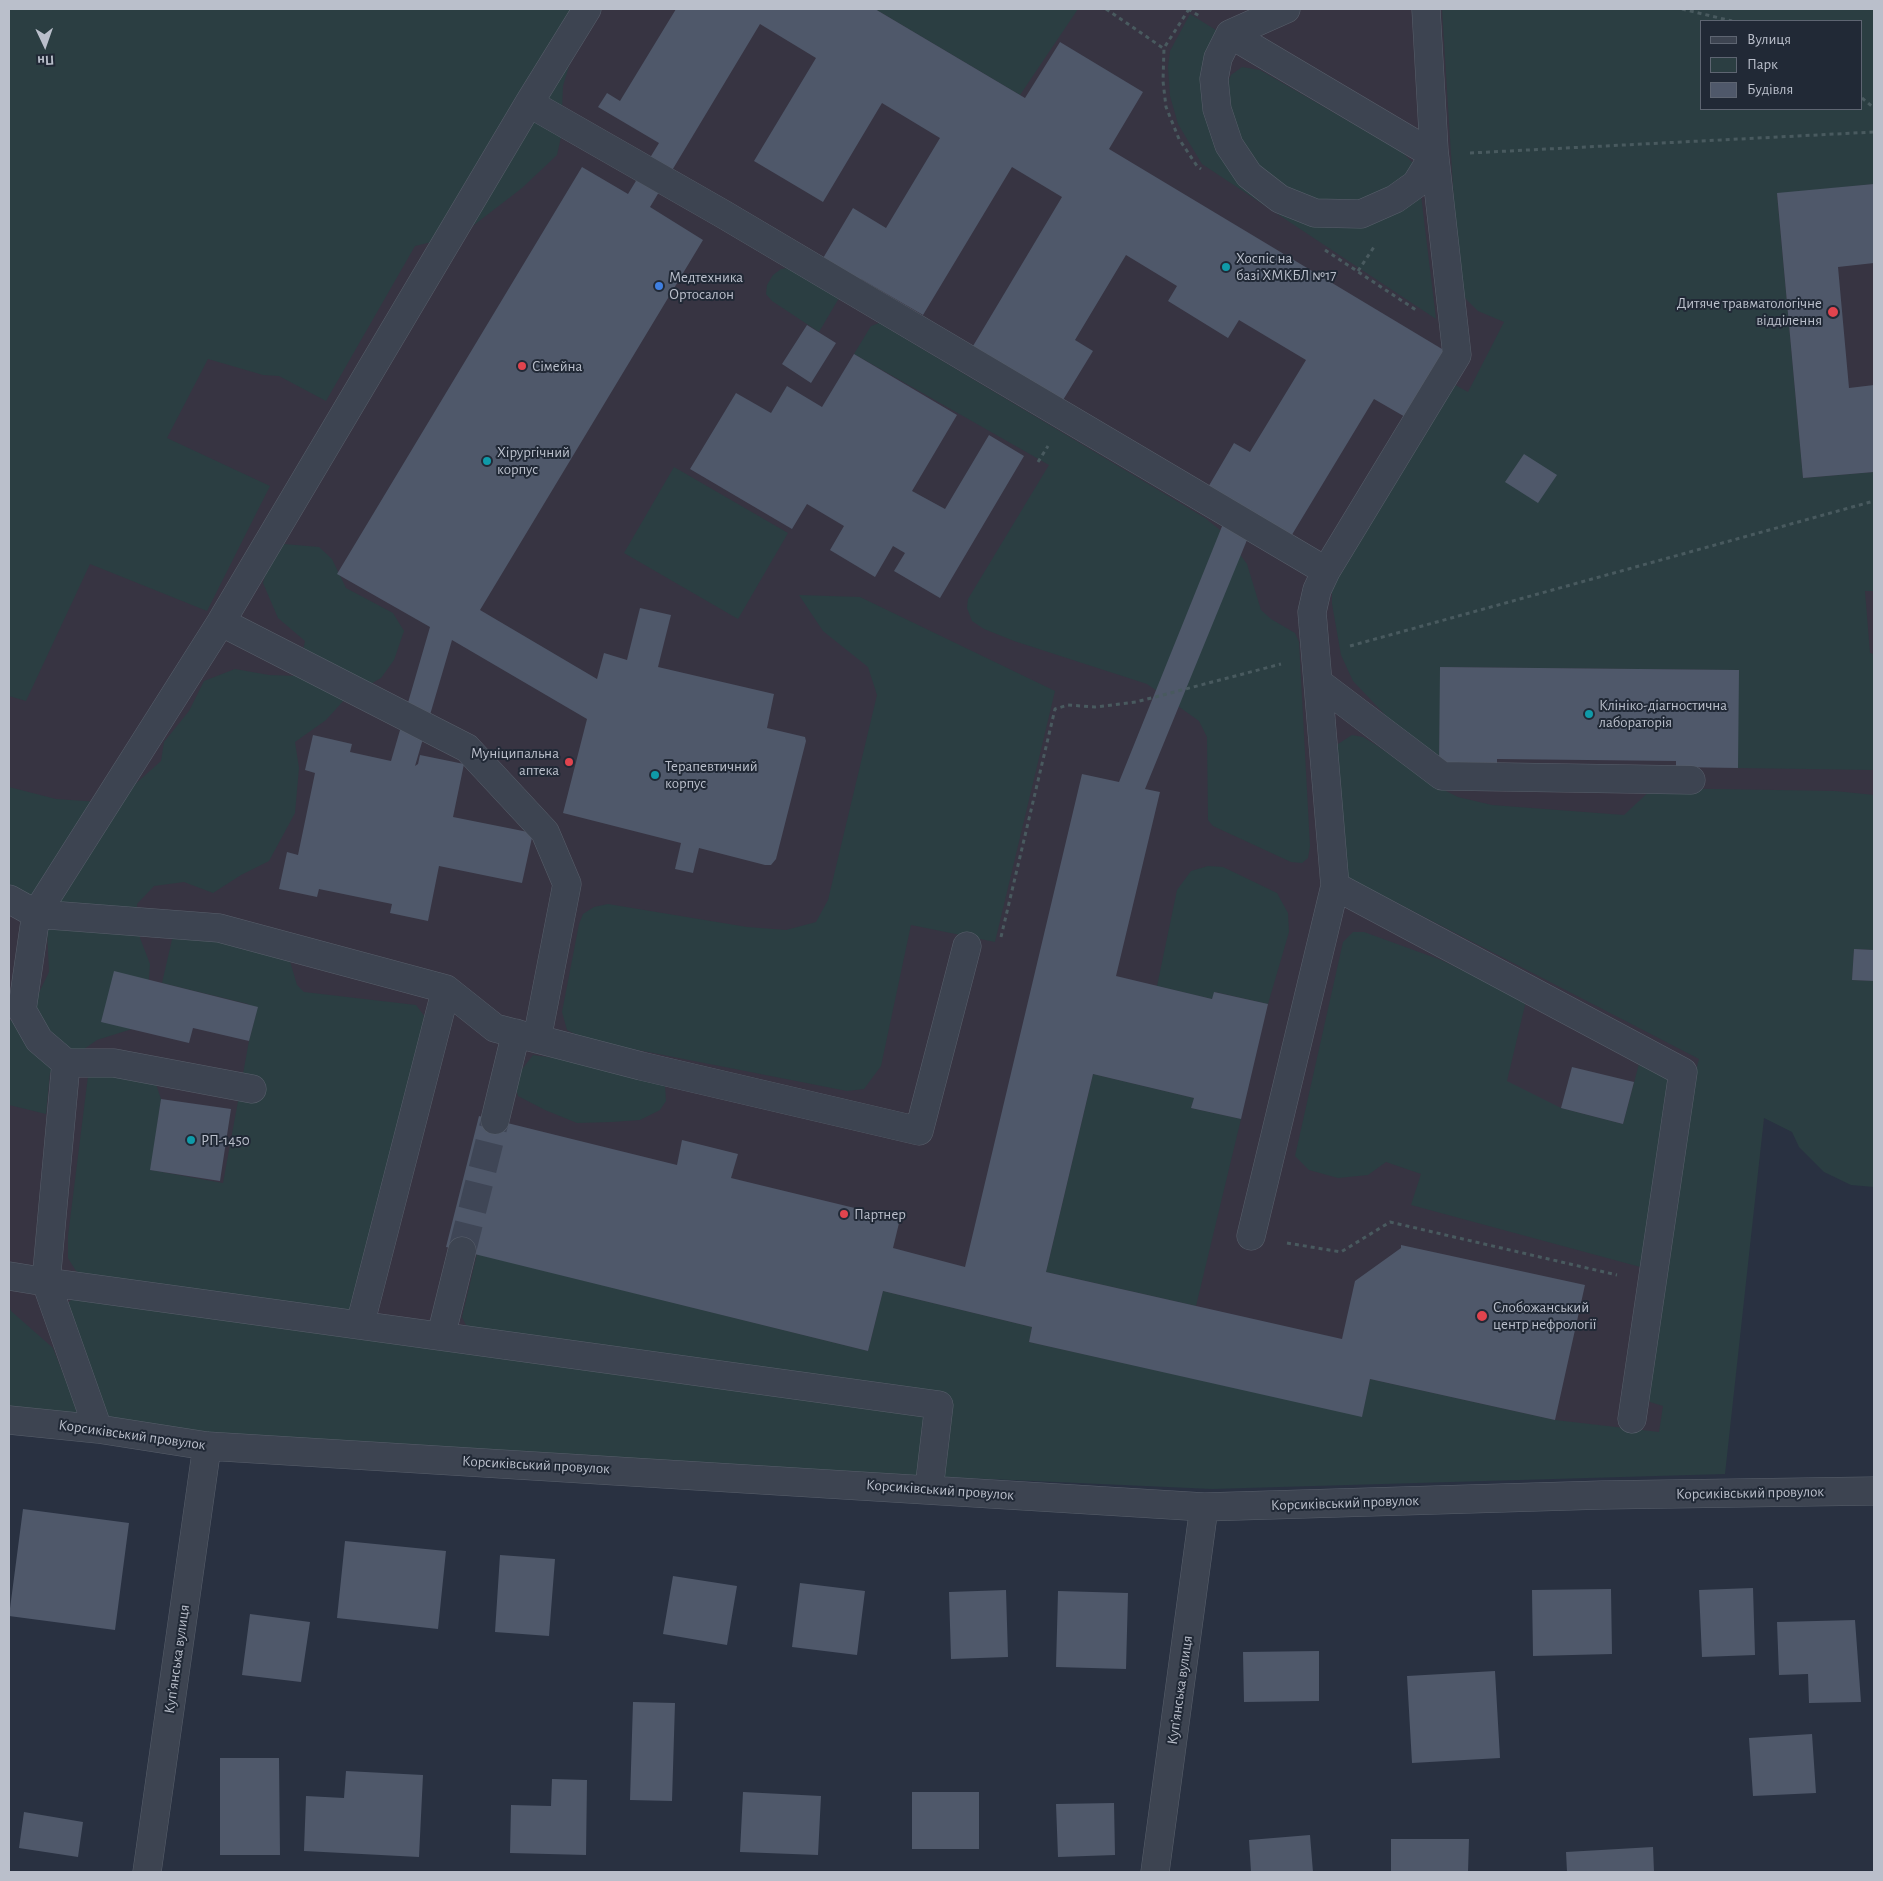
<!DOCTYPE html>
<meta charset="utf-8">
<style>
body{margin:0}
#map{position:relative;width:1883px;height:1881px;overflow:hidden;background:#293141;font-family:"Alegreya Sans",sans-serif}
canvas{display:block}
.frame{position:absolute;inset:0;border:10px solid #babfcb;pointer-events:none}
.legend{position:absolute;left:1700px;top:20px;width:162px;height:90px;box-sizing:border-box;background:#212936;border:1px solid #5e6572;margin:0;padding:6px 9px;list-style:none;font-size:15px;color:#babfcb}
.legend li{display:flex;align-items:center;gap:10px;height:25px}
.legend b{width:25px;border:1px solid #5e6572}
.north{position:absolute;left:20px;top:20px;width:50px;height:50px;-webkit-text-stroke:4px #212936;paint-order:stroke;rotate:177deg;font-size:14px;font-weight:700;line-height:20px;text-align:center;color:#babfcb}
.north::after{content:'';display:block;margin:auto;width:18px;height:22px;background:#babfcb;clip-path:polygon(50% 0,100% 100%,50% 72%,0 100%)}
</style>
<div id="map">
<canvas width="1883" height="1881"></canvas>
<div class="frame"></div>
<ul class="legend">
<li><b style="height:6px;background:#3d4451"></b>Вулиця</li>
<li><b style="height:14px;background:#2b3e42"></b>Парк</li>
<li><b style="height:14px;background:#4f586a"></b>Будівля</li>
</ul>
<div class="north">Пн</div>
</div>
<script>
const c = document.querySelector('canvas').getContext('2d');
c.lineJoin = 'round';
function fillPath(path, color) { c.fillStyle = color; c.fill(path, 'evenodd'); }
const poly = rows => new Path2D(rows.map(r => 'M' + r).join(''));
function stroke(path, color, width, dash) { c.strokeStyle = color; c.lineWidth = width; c.lineCap = dash ? 'butt' : 'round'; c.setLineDash(dash || []); c.stroke(path); }
function write(font, color, halo, rows, align = 'center') {
  c.font = font + ' "Alegreya Sans",sans-serif'; c.lineWidth = 4; c.setLineDash([]); c.textBaseline = 'middle'; c.strokeStyle = halo; c.fillStyle = color; for (const [text, x, y, turn = 0] of rows) {
    c.save(); c.translate(x, y); c.rotate((+turn || 0) * Math.PI / 180); c.textAlign = isNaN(turn) ? turn : align; if (halo) c.strokeText(text, 0, 0); c.fillText(text, 0, 0); c.restore();
  }
}
const medical = poly([
 [9,9,1874,9,1874,1075,1769,1075,1723,1467,158,1408,9,1387],
 [1702,21,1862,21,1862,109,1702,109]
]);
const green = poly([
 [9,9,590,9,575,46,563,86,561,137,557,155,522,188,461,235,415,246,326,401,279,376,263,375,208,359,167,438,270,486,207,611,90,564,26,701,9,696],
 [875,9,1078,9,1020,95],
 [1442,9,1874,9,1874,184,1777,194,1803,478,1874,472,1874,591,1865,591,1870,653,1874,654,1874,770,1738,768,1738,670,1441,667,1439,765,1392,722,1353,681,1341,655,1332,604,1332,584,1450,382,1468,392,1504,322,1478,311,1465,298,1459,284],
 [1702,21,1862,21,1862,109,1702,109],
 [1190,14,1219,32,1221,137,1317,218,1420,187,1436,319,1202,164,1178,124,1170,96,1168,67,1170,51],
 [1242,67,1260,70,1402,152,1413,163,1414,171,1407,180,1372,196,1339,204,1312,202,1286,191,1261,171,1231,122,1226,87,1231,75],
 [787,268,839,298,819,332,772,301,766,294,767,285,773,275,781,269],
 [879,323,1205,518,1225,534,1247,564,1261,610,1271,619,1295,633,1299,642,1310,846,1308,858,1302,863,1291,862,1213,826,1208,820,1207,737,1199,721,1147,684,1014,641,984,629,972,621,967,608,968,599,1049,465,854,354,871,326],
 [674,467,788,533,738,619,624,553],
 [284,544,319,547,332,559,346,588,393,613,404,631,394,660,381,678,345,699,326,720,295,742,299,768,295,813,269,861,241,875,213,893,184,882,154,886,137,904,140,938,150,964,147,1003,132,1029,97,1040,50,1073,46,1114,9,1105,9,1020,16,1021,33,1005,49,972,47,929,9,893,9,787,56,799,114,803,161,761,164,742,189,711,204,681,235,669,269,675,298,676,305,641,278,618,263,583,269,562],
 [799,595,860,597,1055,691,995,942,911,925,881,1066,864,1089,847,1091,587,1040,567,1030,562,1012,579,924,583,914,594,907,608,904,747,927,786,930,816,922,828,900,877,695,868,667,823,631],
 [1352,735,1363,737,1376,745,1434,785,1458,797,1492,805,1624,815,1653,788,1835,791,1874,795,1874,950,1854,949,1852,980,1874,981,1874,1187,1851,1185,1824,1172,1799,1147,1792,1132,1764,1118,1725,1474,1212,1489,944,1477,946,1433,951,1403,485,1334,466,1325,462,1317,477,1254,868,1351,883,1291,1032,1327,1029,1342,1362,1416,1370,1379,1555,1420,1659,1432,1663,1406,1650,1402,1647,1389,1693,1081,1699,1059,1349,878,1342,866,1335,752,1338,744],
 [1208,866,1223,867,1277,893,1288,913,1289,932,1268,1004,1215,992,1212,999,1157,986,1177,890,1191,871],
 [174,931,287,951,297,985,304,992,416,1005,428,1021,353,1312,104,1283,76,1271,68,1258,68,1236,88,1076,94,1069,156,1084,161,1099,151,1170,223,1183,249,1041,256,1014,248,1004,162,983],
 [1353,932,1364,932,1441,960,1526,1001,1507,1081,1561,1108,1623,1124,1640,1060,1670,1076,1644,1268,1411,1205,1421,1174,1386,1162,1368,1175,1338,1178,1309,1170,1295,1156,1343,942],
 [533,1055,584,1062,665,1085,666,1101,660,1110,640,1120,612,1122,577,1123,545,1110,518,1096,514,1080],
 [1093,1074,1194,1098,1191,1108,1241,1119,1196,1306,1046,1272],
 [75,1296,933,1408,923,1477,210,1437,101,1420,67,1304],
 [9,1304,11,1311,53,1348,81,1419,9,1409]
]);
const building = poly([
 [676,9,875,9,1025,98,1060,42,1143,92,1109,149,1447,352,1407,418,1374,399,1290,538,1256,518,1145,789,1160,792,1116,976,1212,999,1214,992,1268,1004,1241,1119,1191,1108,1194,1098,1093,1074,1046,1272,1342,1339,1355,1281,1401,1248,1401,1245,1585,1285,1555,1420,1370,1379,1362,1417,1029,1342,1032,1327,883,1291,868,1351,446,1247,479,1116,677,1165,682,1140,738,1154,731,1178,900,1219,893,1248,965,1267,1082,774,1119,782,1231,504,1207,489,1234,443,1250,452,1306,360,1239,320,1228,338,1168,301,1177,286,1126,255,1075,340,1093,351,1063,400,973,346,1062,197,1012,167,923,315,861,279,846,302,810,280,853,208,886,228,940,138,882,103,823,202,754,161,816,58,760,24,650,207,703,240,480,610,597,679,604,653,627,660,640,608,671,615,658,667,774,694,767,728,805,737,806,741,776,859,771,865,765,865,699,848,693,873,675,869,681,843,563,813,587,719,452,640,415,766,418,764,420,755,464,764,453,817,533,833,522,883,439,866,428,921,390,913,392,904,319,889,317,897,279,889,287,852,298,855,315,773,305,770,313,735,352,744,350,752,391,761,430,627,337,574,582,167,628,194,659,143,598,107,607,93,620,101],
 [1874,184,1874,263,1838,267,1849,388,1874,385,1874,472,1803,478,1777,193],
 [807,325,836,343,811,383,782,364],
 [854,354,957,415,912,491,945,509,989,435,1024,456,940,598,894,571,905,553,893,546,875,577,830,550,844,526,807,504,792,529,690,469,736,393,771,413,787,386,822,407],
 [1524,454,1557,475,1538,503,1505,482],
 [1440,667,1739,670,1738,768,1676,767,1676,761,1497,759,1497,765,1439,765],
 [1854,949,1874,950,1874,981,1852,980],
 [114,971,258,1007,249,1041,193,1028,189,1043,101,1022],
 [1572,1067,1634,1082,1623,1124,1561,1108],
 [161,1099,231,1109,220,1181,150,1170],
 [23,1509,129,1523,115,1630,9,1616],
 [345,1541,446,1551,438,1629,337,1618],
 [500,1555,555,1559,549,1636,495,1632],
 [673,1576,737,1586,727,1645,663,1634],
 [800,1583,865,1591,857,1655,792,1647],
 [1753,1588,1755,1655,1702,1657,1699,1590],
 [1611,1589,1612,1654,1533,1656,1532,1590],
 [1006,1590,1008,1657,951,1659,949,1592],
 [1058,1591,1128,1593,1126,1669,1056,1667],
 [250,1614,310,1622,301,1682,242,1675],
 [1855,1620,1861,1702,1809,1703,1808,1674,1779,1675,1777,1622],
 [1319,1651,1319,1701,1244,1702,1243,1652],
 [1495,1671,1500,1758,1412,1763,1407,1676],
 [633,1702,675,1703,672,1801,630,1800],
 [1812,1734,1816,1793,1753,1796,1749,1738],
 [220,1758,279,1758,280,1855,220,1855],
 [346,1771,423,1775,419,1857,304,1851,306,1796,344,1798],
 [552,1779,587,1780,586,1855,510,1853,511,1805,551,1806],
 [743,1792,821,1796,818,1855,740,1852],
 [912,1792,979,1792,979,1849,912,1849],
 [1114,1803,1115,1855,1058,1857,1056,1804],
 [24,1812,83,1822,78,1857,19,1848],
 [1310,1835,1313,1872,1251,1872,1249,1840],
 [1391,1839,1469,1839,1468,1872,1391,1872],
 [1653,1847,1654,1872,1567,1872,1566,1852]
]);
const minorTunnel = poly([
 [462,1251,495,1120]
]);
const path = poly([
 [1106,9,1163,48],
 [1188,9,1201,17],
 [1189,9,1164,48,1163,81,1166,107,1179,139,1197,166,1201,169],
 [1682,9,1732,21],
 [1862,98,1874,108],
 [1470,153,1874,132],
 [1325,250,1416,310],
 [1358,271,1374,247],
 [1038,462,1048,446],
 [1350,646,1874,501],
 [1001,937,1055,709,1068,705,1095,707,1136,702,1281,664],
 [1287,1243,1341,1252,1390,1222,1617,1275]
]);
const minor = poly([
 [1230,34,1218,58,1214,79,1217,109,1229,145,1249,175,1280,199,1315,213,1361,214,1395,199,1416,184,1434,155,1230,34,1286,9],
 [529,103,723,214,1326,571],
 [221,622,467,748,545,832,567,884,537,1039],
 [1319,683,1442,776,1691,780],
 [1335,886,1683,1072,1632,1419],
 [9,899,36,914,219,928,446,989,495,1028,641,1066,919,1131,967,946],
 [66,1063,114,1063,252,1089],
 [495,1120,516,1033],
 [1251,1236,1335,886,1312,612,1317,590,1326,571,1457,355,1434,150,1426,9],
 [9,1276,46,1282,939,1405,929,1489],
 [360,1325,446,989],
 [441,1336,462,1251],
 [9,1420,98,1429,207,1446,1204,1507,1602,1495,1874,1491],
 [98,1429,46,1282,66,1063,39,1040,22,1010,36,914,221,622,529,103,587,9],
 [147,1872,207,1446],
 [1155,1872,1204,1507]
]);
const markers = [
 [1226,267,5,"#0f9aa8"],
 [659,286,5,"#3f7fe0"],
 [1833,312,6,"#e0444e"],
 [522,366,5,"#e0444e"],
 [487,461,5,"#0f9aa8"],
 [1589,714,5,"#0f9aa8"],
 [569,762,5,"#e0444e"],
 [655,775,5,"#0f9aa8"],
 [191,1140,5,"#0f9aa8"],
 [844,1214,5,"#e0444e"],
 [1482,1316,6,"#e0444e"]
];
const poiNames = [
 ["Хоспіс на",1236,258],
 ["базі ХМКБЛ №17",1236,275],
 ["Медтехника",669,277],
 ["Ортосалон",669,294],
 ["Дитяче травматологічне",1822,303,"right"],
 ["відділення",1822,320,"right"],
 ["Сімейна",532,366],
 ["Хірургічний",497,452],
 ["корпус",497,469],
 ["Клініко-діагностична",1599,705],
 ["лабораторія",1599,722],
 ["Муніципальна",559,753,"right"],
 ["аптека",559,770,"right"],
 ["Терапевтичний",665,766],
 ["корпус",665,783],
 ["РП-1450",201,1140],
 ["Партнер",854,1214],
 ["Слобожанський",1493,1307],
 ["центр нефрології",1493,1324]
];
const streetNames = [
 ["Корсиківський провулок",132,1435,8],
 ["Корсиківський провулок",536,1465,3],
 ["Корсиківський провулок",940,1490,4],
 ["Корсиківський провулок",1750,1493,-1],
 ["Корсиківський провулок",1345,1503,-2],
 ["Куп’янська вулиця",177,1659,-82],
 ["Куп’янська вулиця",1180,1690,-82]
];
fillPath(medical, '#373442');
fillPath(green, '#2b3e42');
fillPath(building, '#4f586a');
stroke(minorTunnel, '#3f4656', 28, [28, 14]);
stroke(minor, '#585f6b', 29);
stroke(path, '#495a5f', 3, [4, 4]);
stroke(minor, '#3d4451', 28);
for (const [x, y, r, color] of markers) { const dot = new Path2D(); dot.arc(x, y, r, 0, 2 * Math.PI); c.fillStyle = color; c.fill(dot); stroke(dot, '#212936', 2); }
write('15px', '#babfcb', '#212936', poiNames, 'left');
write('15px', '#babfcb', '#212936', streetNames);
</script>
